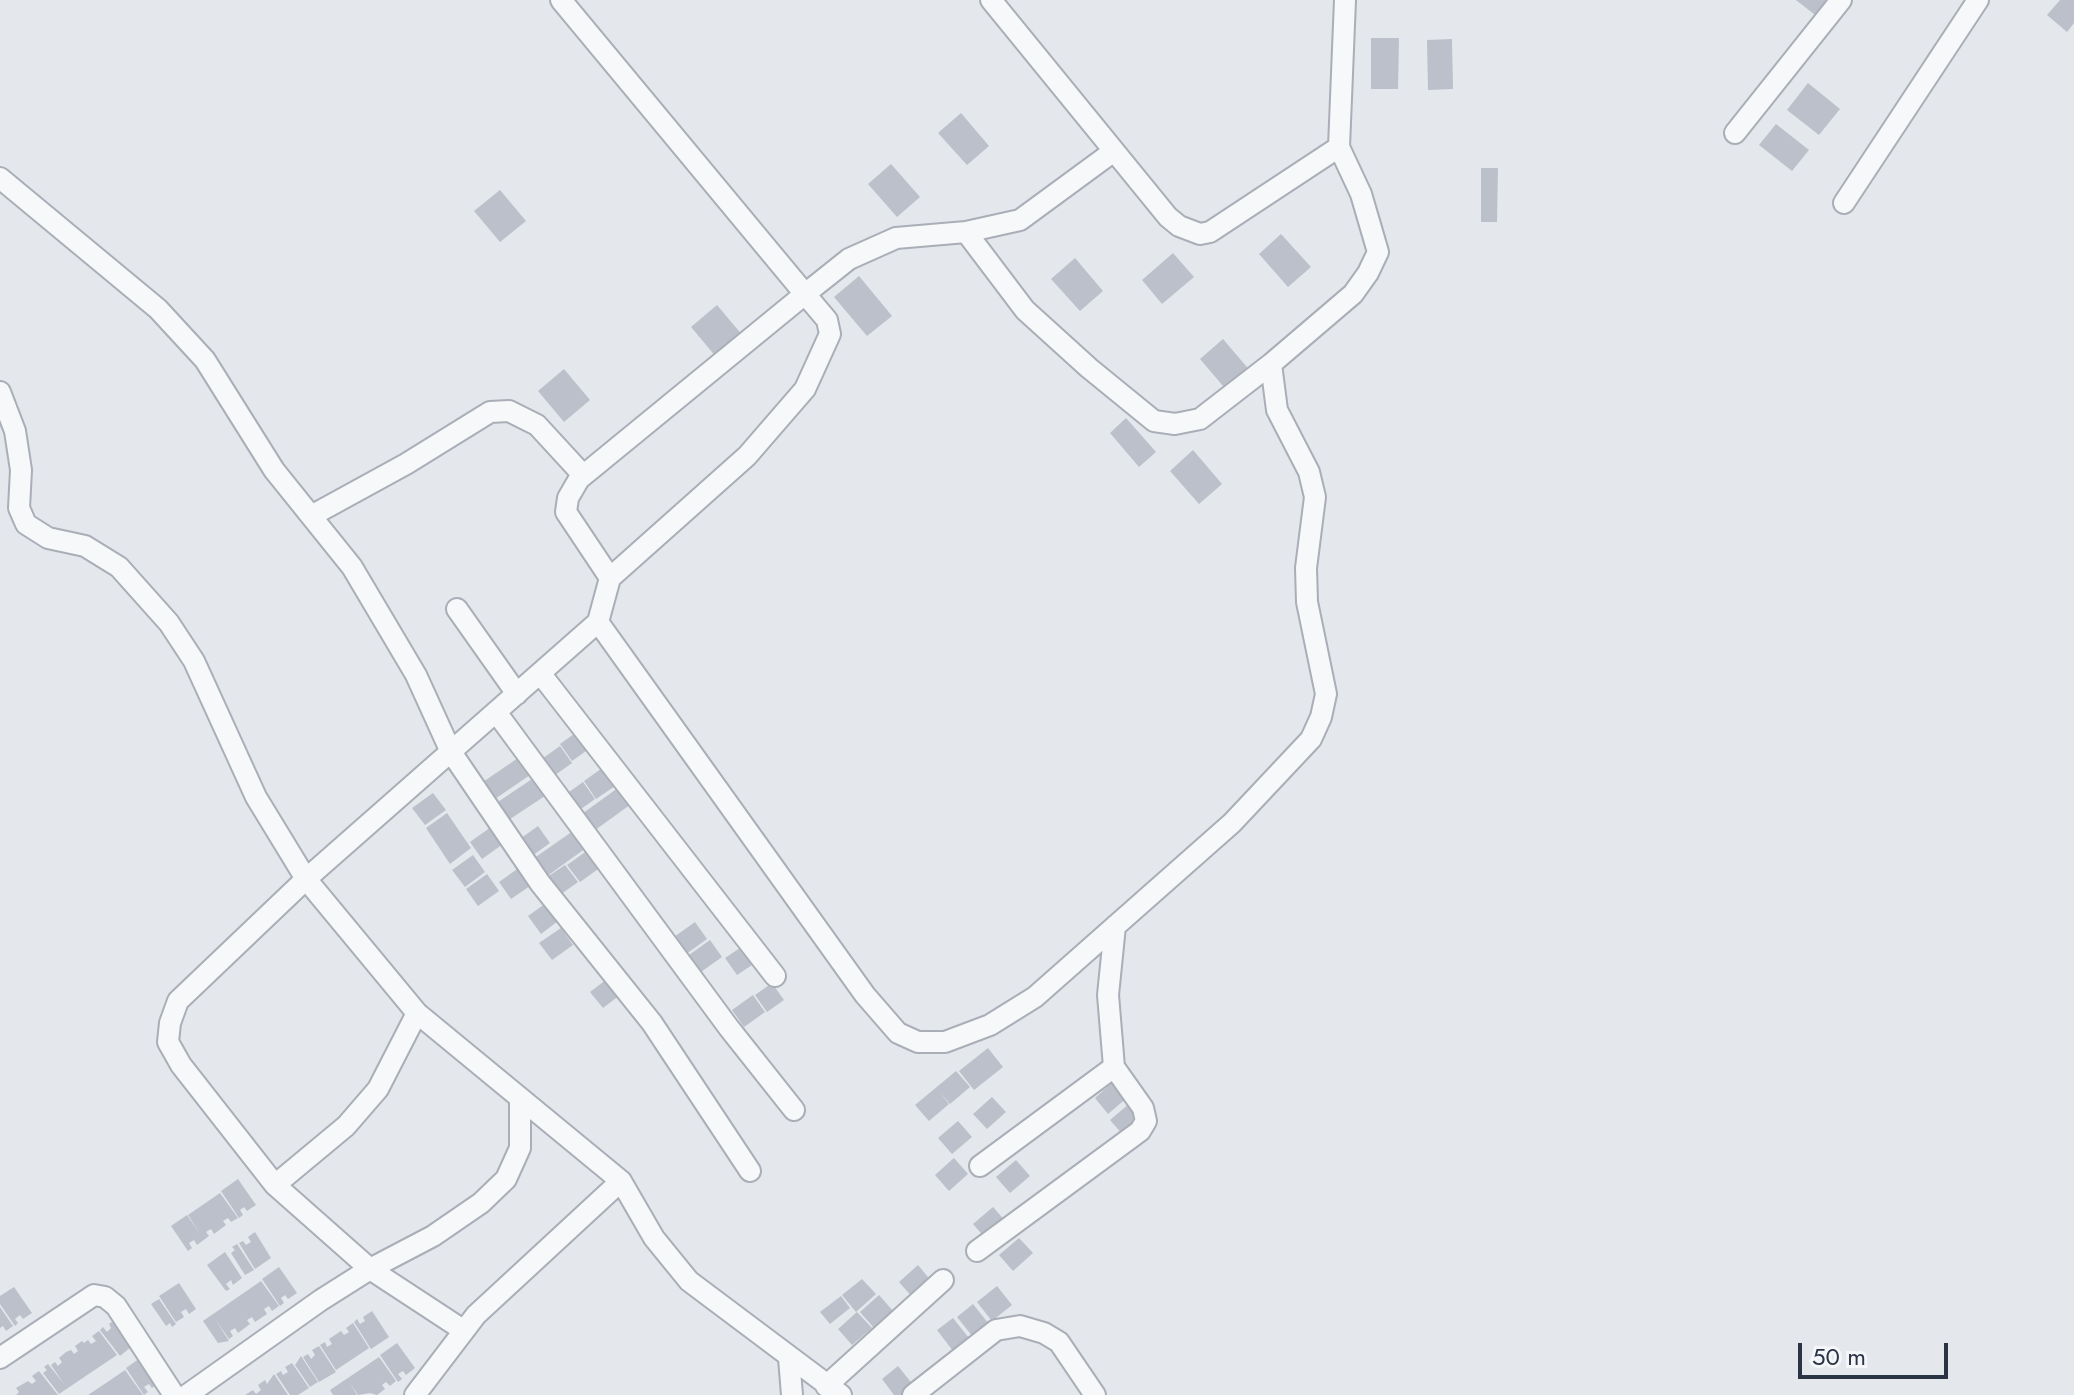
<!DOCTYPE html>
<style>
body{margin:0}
#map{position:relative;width:2074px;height:1395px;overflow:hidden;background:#e4e7ec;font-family:Jost,sans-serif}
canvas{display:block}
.scale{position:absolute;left:1798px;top:1343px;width:150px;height:36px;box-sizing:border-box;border:4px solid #2b3445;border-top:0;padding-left:10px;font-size:24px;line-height:28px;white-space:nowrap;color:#2b3445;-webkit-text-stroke:6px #f4f6f9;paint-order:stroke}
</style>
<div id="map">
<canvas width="2074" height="1395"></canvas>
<div class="scale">50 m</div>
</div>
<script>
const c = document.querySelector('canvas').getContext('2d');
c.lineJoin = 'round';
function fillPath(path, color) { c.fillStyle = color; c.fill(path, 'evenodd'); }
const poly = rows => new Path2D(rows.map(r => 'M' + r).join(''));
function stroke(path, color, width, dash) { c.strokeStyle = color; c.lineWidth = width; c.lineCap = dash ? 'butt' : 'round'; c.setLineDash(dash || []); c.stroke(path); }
const building = poly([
 [1796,0,1833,0,1819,18],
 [2060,0,2074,0,2074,23,2067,32,2047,15],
 [1371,38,1399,38,1398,89,1371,89],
 [1452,39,1453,89,1428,90,1427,40],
 [1808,83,1840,109,1819,135,1787,110],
 [961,113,989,146,967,165,938,133],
 [1776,124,1809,150,1792,171,1759,145],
 [891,164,920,197,897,217,868,184],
 [1481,168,1498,168,1497,222,1481,222],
 [500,190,526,221,500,242,474,211],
 [1281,234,1311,267,1288,287,1259,254],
 [1173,253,1194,277,1162,304,1142,280],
 [1075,258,1103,291,1080,311,1051,279],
 [859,276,892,316,867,336,834,297],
 [717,305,743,336,717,358,691,327],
 [1223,339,1252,373,1229,393,1200,359],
 [564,369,590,400,564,422,538,391],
 [1126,418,1156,452,1139,467,1110,433],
 [1193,450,1222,484,1199,504,1170,471],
 [581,729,593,746,572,761,560,744],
 [560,746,572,763,551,778,539,761],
 [521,756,533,773,489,803,477,786],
 [605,766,618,784,596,799,584,781],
 [535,777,548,794,504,823,492,806],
 [583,782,595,799,574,814,562,797],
 [622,785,634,802,591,833,579,816],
 [433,793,446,810,425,825,412,808],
 [447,813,471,848,450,864,426,828],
 [538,826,550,843,529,858,517,841],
 [491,827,503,844,482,859,470,842],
 [573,831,586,848,543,879,530,861],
 [588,850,601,867,580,882,567,865],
 [473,855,485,872,465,887,452,870],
 [565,865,578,882,557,897,544,879],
 [520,867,533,884,511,899,499,882],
 [487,874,499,891,478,906,466,889],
 [549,901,562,918,541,934,528,916],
 [695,922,707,939,686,954,674,937],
 [561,928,573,945,552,960,539,943],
 [710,940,722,957,701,972,689,955],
 [743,946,755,963,737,975,725,958],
 [611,976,624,992,603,1008,590,992],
 [772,983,784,1000,767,1012,755,995],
 [753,995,765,1012,744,1027,732,1010],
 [988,1048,1003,1067,974,1090,959,1071],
 [956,1071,970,1087,950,1104,940,1092,949,1104,929,1121,915,1105],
 [1114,1081,1128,1097,1108,1114,1095,1098],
 [992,1097,1006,1112,987,1129,973,1114],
 [1130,1103,1143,1119,1124,1136,1110,1120],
 [958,1121,972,1137,952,1154,938,1138],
 [954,1158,968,1174,949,1191,935,1175],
 [1016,1160,1030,1176,1010,1193,996,1177],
 [238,1179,256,1205,247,1211,244,1207,240,1210,243,1215,239,1218,221,1191],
 [220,1193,238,1218,231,1222,228,1218,223,1221,226,1225,214,1234,211,1229,206,1232,209,1236,197,1245,194,1240,189,1243,192,1248,188,1251,171,1226,187,1215,201,1235,188,1215],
 [993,1207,1007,1223,987,1240,973,1224],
 [255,1232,271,1258,255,1269,239,1243,243,1241,246,1245,251,1242,248,1237],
 [1019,1238,1033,1253,1013,1271,999,1255],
 [237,1244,254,1270,245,1275,231,1253,235,1250,232,1247],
 [225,1252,242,1278,233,1285,231,1280,226,1284,230,1289,226,1291,207,1265],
 [918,1265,932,1282,913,1298,899,1282],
 [279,1267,297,1293,288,1299,285,1295,281,1298,284,1303,280,1306,262,1279],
 [862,1279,876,1294,856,1312,842,1295],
 [261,1281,279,1306,272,1311,269,1306,264,1309,267,1314,255,1322,252,1317,247,1320,250,1324,238,1333,235,1328,230,1331,233,1336,229,1339,215,1319,229,1341,218,1343,203,1321],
 [179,1283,196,1309,189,1314,186,1309,181,1312,184,1317,176,1322,159,1296],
 [997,1286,1012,1305,992,1321,977,1302],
 [14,1287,32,1313,23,1319,20,1315,15,1319,18,1323,15,1326,0,1304,0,1296],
 [879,1295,893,1311,874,1328,860,1312],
 [841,1296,850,1308,830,1324,820,1312],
 [159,1299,176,1324,172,1327,170,1323,166,1326,151,1304],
 [973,1304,989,1324,973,1337,957,1317],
 [0,1307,13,1326,6,1331,3,1326,0,1328],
 [372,1311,389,1337,371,1349,354,1322,357,1319,360,1324,365,1321,363,1317],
 [857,1312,872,1328,852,1345,838,1329],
 [117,1318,137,1342,120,1356,100,1330,103,1327,107,1332,111,1328,109,1324],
 [953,1318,969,1338,953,1351,937,1330],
 [353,1323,369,1348,336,1370,320,1345,325,1342,327,1347,332,1344,329,1339,341,1331,344,1335,349,1332,346,1328],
 [99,1331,117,1355,59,1394,43,1373,47,1370,44,1367,48,1364,64,1384,51,1365,55,1362,58,1366,62,1362,59,1358,66,1352,71,1350,74,1354,78,1351,75,1346,82,1341,84,1343,88,1340,91,1344,96,1341,92,1336],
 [397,1343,415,1368,406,1375,403,1371,398,1374,402,1379,398,1382,380,1355],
 [319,1346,336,1372,319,1382,303,1357,308,1354,311,1359,315,1355,312,1350],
 [143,1356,161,1382,152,1388,149,1384,144,1387,148,1392,144,1395,126,1368],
 [301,1356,318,1382,310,1387,295,1365],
 [379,1357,396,1381,390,1386,386,1382,382,1385,385,1389,377,1395,370,1393,358,1395,350,1383,357,1395,333,1395,330,1390],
 [292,1363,309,1388,298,1395,290,1395,276,1374,281,1371,283,1375,288,1372,285,1367],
 [898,1366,914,1386,903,1395,894,1395,882,1379],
 [125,1370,143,1395,88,1395,109,1381],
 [39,1371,58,1395,16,1395,19,1392,16,1388,28,1381,32,1384,36,1381,32,1376],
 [274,1374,288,1395,245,1395,253,1390,256,1394,261,1390,258,1385,265,1380,267,1384]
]);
const street = poly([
 [991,0,1168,217,1179,226,1200,234,1210,232,1339,147],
 [1735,133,1841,0],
 [0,178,158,309,205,360,274,470,352,567,416,675,451,752,540,883,652,1023,750,1171],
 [1844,203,1978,0],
 [966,232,1025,310,1089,368,1154,421,1175,424,1200,419,1271,364],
 [0,392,15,431,21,470,19,508,26,524,48,538,85,546,119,567,169,623,194,661,256,797,306,879,417,1013,621,1181,654,1238,689,1281,841,1395],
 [311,516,406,464,490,412,509,411,537,425,583,475],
 [610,578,747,456,805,389,830,334,827,320,805,294,849,259,896,238,966,232,1020,220,1114,151],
 [457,609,517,694],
 [598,622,865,995,898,1033,918,1042,945,1042,990,1025,1035,997,1232,823,1311,739,1321,717,1326,694,1307,602,1306,568,1315,497,1309,472,1277,410,1271,364,1353,294,1368,273,1378,252,1361,194,1339,147,1345,0],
 [540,673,775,976],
 [496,712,729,1028,794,1110],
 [980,1166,1114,1067,1108,995,1115,926],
 [275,1185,346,1126,378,1089,417,1013],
 [977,1251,1140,1131,1146,1121,1143,1108,1114,1067],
 [463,1330,370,1269,433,1236,481,1203,506,1179,520,1148,520,1099],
 [0,1358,94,1295,105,1297,116,1306,174,1395],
 [789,1358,792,1395],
 [826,1386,943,1280],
 [187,1395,321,1300,370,1269,275,1185,181,1065,168,1042,170,1023,178,1001,306,879,598,622,610,578,566,512,568,498,579,479,805,294,561,0],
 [415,1395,476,1315,621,1181],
 [913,1395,996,1330,1020,1326,1044,1333,1059,1342,1095,1395]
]);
fillPath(building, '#bbc0ca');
stroke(street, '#a9aeb7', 24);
stroke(street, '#f7f8fa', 20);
</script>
